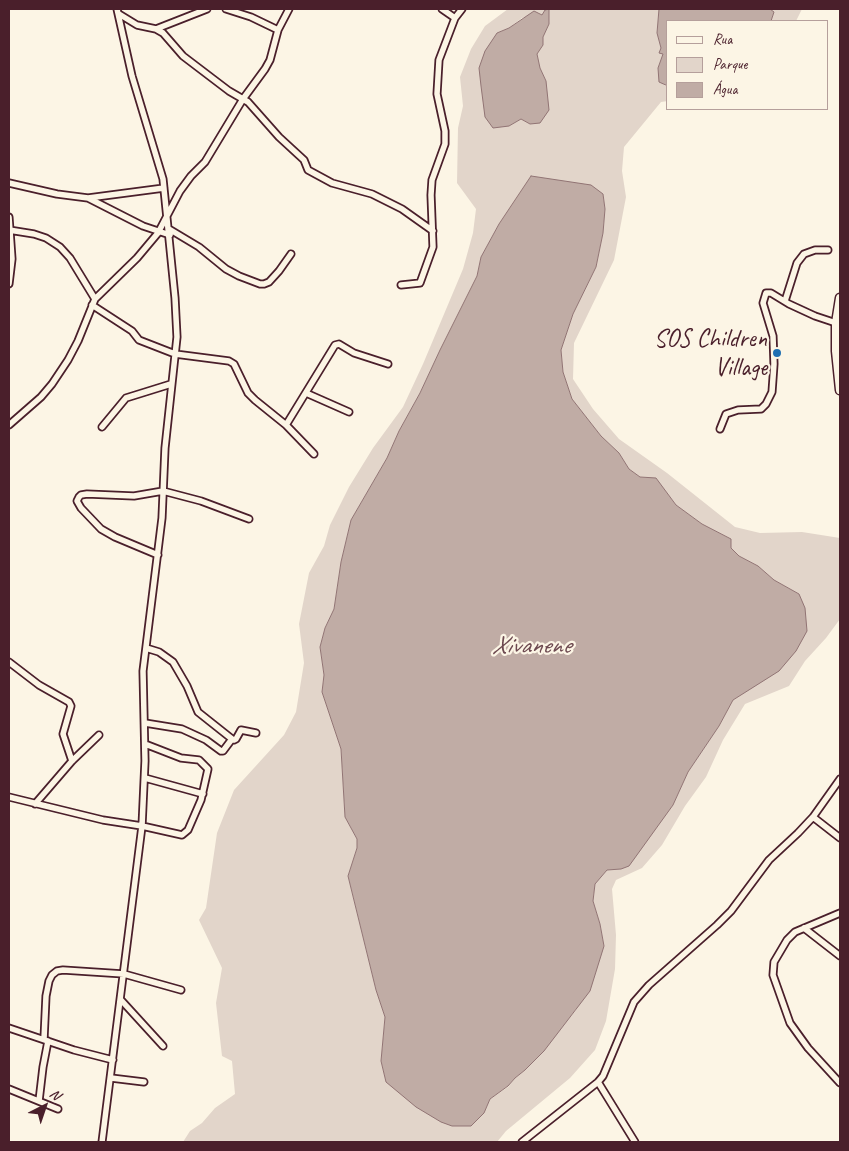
<!DOCTYPE html>
<meta charset="utf-8">
<style>
body{margin:0}
#map{position:relative;width:849px;height:1151px;overflow:hidden;background:#fcf5e5;font-family:Caveat,sans-serif}
canvas{display:block}
.frame{position:absolute;inset:0;border:10px solid #4a1f2b;pointer-events:none}
.legend{position:absolute;left:666px;top:20px;width:162px;height:90px;box-sizing:border-box;background:#fcf5e5;border:1px solid #b59f9b;margin:0;padding:6px 9px;list-style:none;font-size:15px;color:#4a1f2b}
.legend li{display:flex;align-items:center;gap:10px;height:25px}
.legend b{width:25px;border:1px solid #b59f9b}
.north{position:absolute;left:20px;top:1081px;width:50px;height:50px;-webkit-text-stroke:4px #fcf5e5;paint-order:stroke;rotate:41deg;font-size:14px;font-weight:700;line-height:20px;text-align:center;color:#4a1f2b}
.north::after{content:'';display:block;margin:auto;width:18px;height:22px;background:#4a1f2b;clip-path:polygon(50% 0,100% 100%,50% 72%,0 100%)}
</style>
<div id="map">
<canvas width="849" height="1151"></canvas>
<div class="frame"></div>
<ul class="legend">
<li><b style="height:6px;background:#fcf5e5"></b>Rua</li>
<li><b style="height:14px;background:#e2d5ca"></b>Parque</li>
<li><b style="height:14px;background:#c0aca5"></b>Água</li>
</ul>
<div class="north">N</div>
</div>
<script>
const c = document.querySelector('canvas').getContext('2d');
c.lineJoin = 'round';
function fillPath(path, color) { c.fillStyle = color; c.fill(path, 'evenodd'); }
const poly = rows => new Path2D(rows.map(r => 'M' + r).join(''));
function stroke(path, color, width, dash) { c.strokeStyle = color; c.lineWidth = width; c.lineCap = dash ? 'butt' : 'round'; c.setLineDash(dash || []); c.stroke(path); }
function write(font, color, halo, rows, align = 'center') {
  c.font = font + ' Caveat,sans-serif'; c.lineWidth = 4.5; c.setLineDash([]); c.textBaseline = 'middle'; c.strokeStyle = halo; c.fillStyle = color; for (const [text, x, y, turn = 0] of rows) {
    c.save(); c.translate(x, y); c.rotate((+turn || 0) * Math.PI / 180); c.textAlign = isNaN(turn) ? turn : align; if (halo) c.strokeText(text, 0, 0); c.fillText(text, 0, 0); c.restore();
  }
}
const green = poly([
 [508,9,548,9,542,15,538,13,522,18,509,28,497,33,509,126,521,119,530,124,546,81,540,68,537,54,543,45,543,37,549,24,549,9,659,9,657,33,663,54,658,68,664,85,668,86,668,101,661,102,624,147,622,171,626,197,614,260,574,343,573,379,593,409,619,439,667,473,735,527,760,533,802,532,840,538,840,619,826,638,805,661,789,686,745,704,723,740,706,777,685,806,662,845,642,868,616,880,612,889,616,935,615,969,606,1021,595,1050,570,1078,506,1131,497,1142,183,1142,190,1131,202,1123,215,1108,235,1094,232,1061,222,1056,216,1003,222,968,199,920,206,908,217,833,234,790,284,735,296,712,304,663,299,624,309,573,324,546,330,525,349,487,373,448,403,407,423,364,463,269,473,233,476,209,457,183,458,128,463,106,460,77,471,49,485,26],
 [531,176,603,194,605,209,603,233,596,267,573,314,561,350,563,372,572,399,601,436,619,453,629,469,640,477,656,479,676,505,702,524,731,539,731,548,739,556,758,566,774,580,799,594,752,686,733,700,719,726,688,772,673,805,620,869,607,870,595,884,593,901,600,924,604,946,576,1010,525,1070,515,1078,508,1087,490,1099,484,1113,386,1082,381,1061,385,1017,376,990,348,876,357,848,357,839,345,817,341,749,322,692,324,675,320,647,325,628,334,609,341,562,351,520,387,458,399,431,420,393,440,350,477,276,481,257,499,224],
 [770,9,802,9,796,21,771,21,774,12]
]);
const water = poly([
 [549,9,549,24,543,37,543,45,537,54,540,68,546,81,549,110,540,123,530,124,521,119,509,126,493,128,485,117,481,86,479,68,485,51,497,33,509,28,534,11,542,15,545,10,549,9],
 [659,9,770,9,774,12,771,21,668,21,668,86,659,82,658,68,663,54,659,53,661,48,657,33,659,9],
 [531,176,591,185,603,194,605,209,603,233,596,267,573,314,561,350,563,372,572,399,601,436,619,453,629,469,640,477,656,478,676,505,702,524,731,539,731,548,739,556,758,566,774,580,799,594,805,608,807,631,796,651,779,671,733,700,719,726,688,772,673,805,629,866,621,869,607,870,595,884,593,901,600,924,604,946,590,991,544,1051,525,1070,515,1078,508,1086,490,1099,484,1113,471,1126,452,1126,441,1122,416,1107,386,1082,381,1061,385,1017,376,990,348,876,357,848,357,839,345,817,341,749,322,692,324,675,320,647,325,628,334,609,341,562,351,520,387,458,399,431,420,393,440,350,477,276,481,257,499,224,531,176]
]);
const minor = poly([
 [226,9,251,17,278,30],
 [442,9,455,18],
 [119,14,137,25,156,29,163,33,183,56,229,91,248,102,279,137,304,160,308,170,332,183,372,194,402,209,433,231],
 [156,29,207,9],
 [9,183,57,194,88,198,143,226,170,235],
 [88,198,164,188],
 [9,217,12,259,9,284],
 [169,229,199,247,226,269,239,276,260,284,264,284,269,282,279,271,291,254],
 [9,230,34,234,46,238,60,247,70,258,95,299],
 [401,285,420,283,433,247,431,195,432,180,445,144,445,131,437,94,439,60,455,18,462,9],
 [785,301,797,263,804,254,815,250,828,250],
 [92,305,132,331,139,340,175,354,229,361,234,364,248,393,255,400,286,425,314,454],
 [306,393,349,412],
 [9,425,41,397,52,384,68,360,78,341,95,299,137,258,158,233,180,191,191,176,205,162,243,99,265,69,270,60,278,30,289,9],
 [286,425,335,345,339,344,354,353,388,364],
 [102,427,126,398,171,384],
 [720,429,726,414,738,410,761,409,766,404,772,392,774,364,773,336,763,303,766,293,771,293,789,304,815,316,836,323],
 [158,555,115,537,101,529,81,508,77,501,79,497,81,495,87,494,134,496,163,491,201,501,249,519],
 [146,648,159,652,173,662,187,686,198,712,232,739],
 [9,662,39,685,69,702,71,706,63,734,72,761],
 [145,723,182,729,206,740,221,751,223,751,232,739,234,740,236,739,241,730,256,733],
 [145,778,203,794],
 [9,797,103,820,142,826,182,835,188,830,201,800,208,769,199,760,181,758,145,744],
 [35,804,72,761,99,735],
 [813,817,840,838],
 [840,913,795,932,787,940,774,962,773,975,790,1023,808,1048,840,1083],
 [804,928,840,956],
 [121,1000,163,1046],
 [9,1028,74,1050,113,1060],
 [44,1039,46,996,49,981,52,975,57,971,63,970,124,974,181,990],
 [111,1078,144,1082],
 [598,1082,635,1142],
 [9,1089,58,1109],
 [39,1101,43,1067,48,1041],
 [102,1142,142,826,145,761,143,671,162,518,165,448,177,337,175,298,163,179,132,76,117,9],
 [522,1142,598,1082,603,1076,634,1002,649,985,717,925,731,911,769,860,798,833,813,817,840,779]
]);
const secondary = poly([
 [840,298,836,323,836,351,840,390]
]);
const markers = [
 [777,353,5,"#1f6fb2"]
];
const poiNames = [
 ["SOS Children",767,339],
 ["Village",767,368]
];
const waterNames = [
 ["Xivanene",531,646]
];
fillPath(green, '#e2d5ca');
fillPath(water, '#c0aca5');
stroke(water, '#917474', 1);
stroke(minor, '#4a1f2b', 9);
stroke(secondary, '#4a1f2b', 11);
stroke(minor, '#fcf5e5', 5.5);
stroke(secondary, '#fcf5e5', 8);
for (const [x, y, r, color] of markers) { const dot = new Path2D(); dot.arc(x, y, r, 0, 2 * Math.PI); c.fillStyle = color; c.fill(dot); stroke(dot, '#fcf5e5', 2); }
write('25px', '#4a1f2b', '#fcf5e5', poiNames, 'right');
write('italic 26px', '#6d4950', '#fcf5e5', waterNames);
</script>
